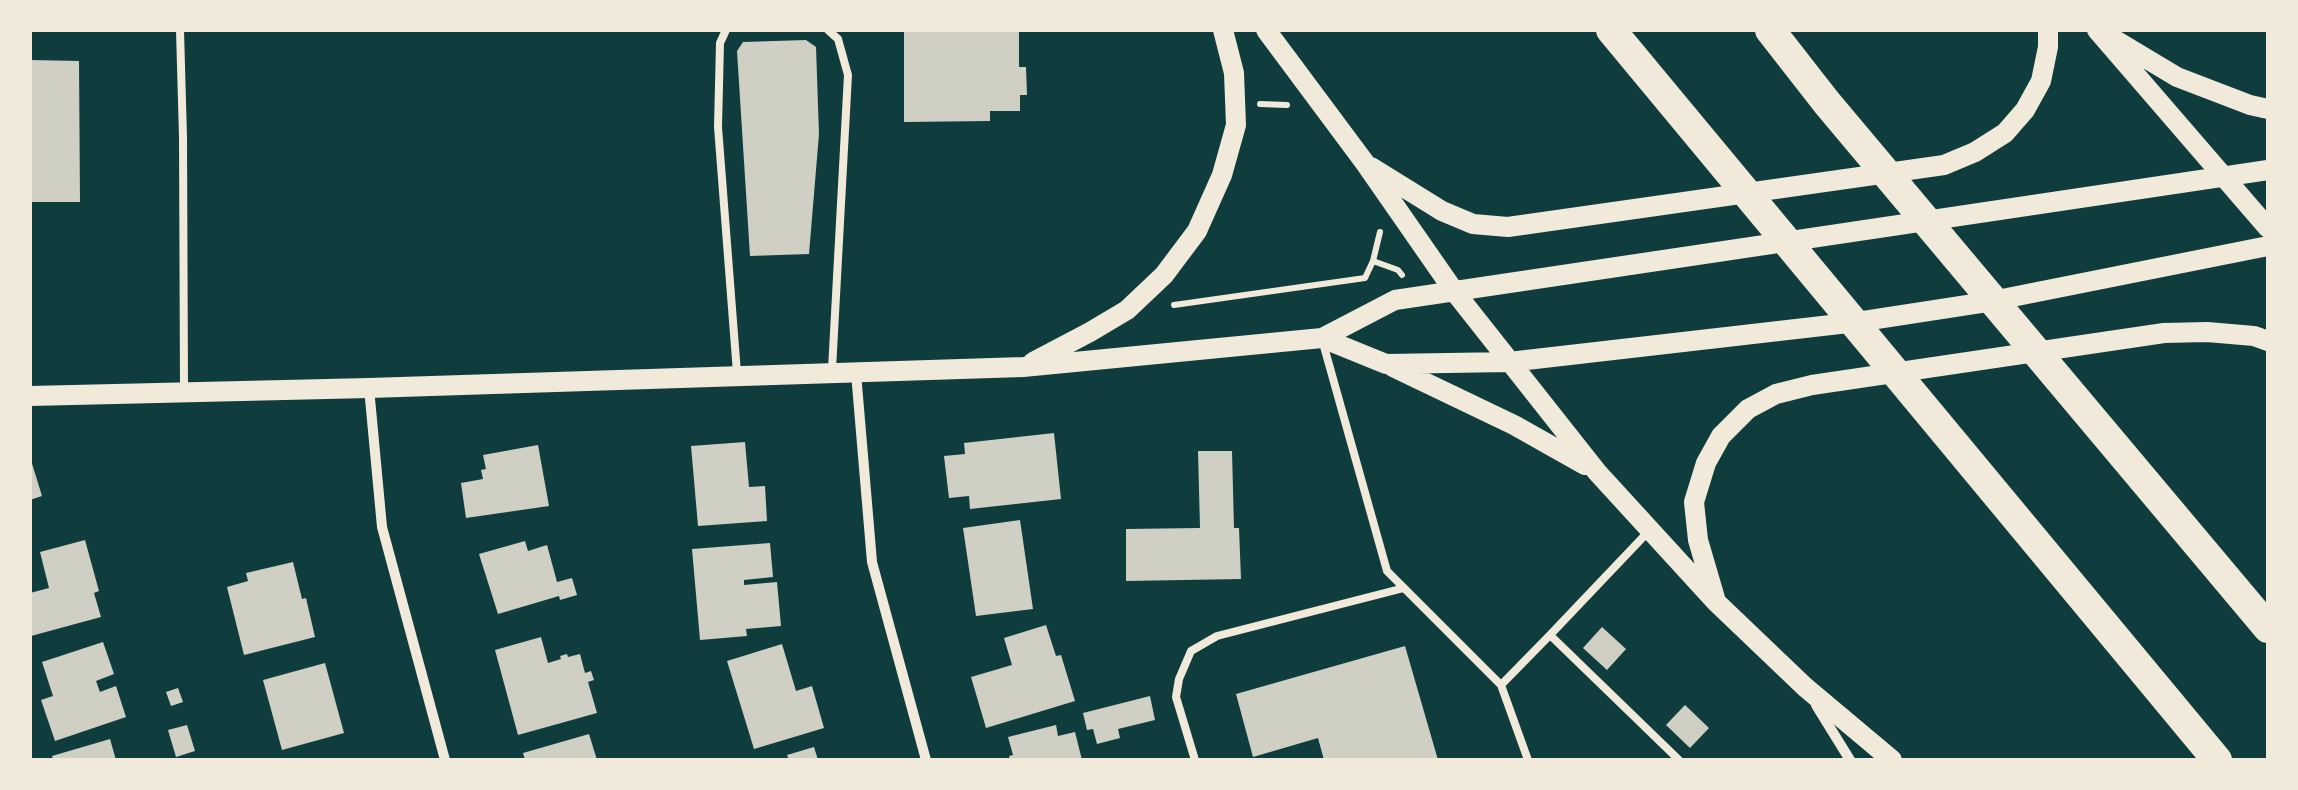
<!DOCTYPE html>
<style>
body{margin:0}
#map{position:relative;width:2298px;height:790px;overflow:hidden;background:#0f3d3e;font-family:Rubik,sans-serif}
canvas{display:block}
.frame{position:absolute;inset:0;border:32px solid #f1e9da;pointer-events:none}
</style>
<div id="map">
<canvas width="2298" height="790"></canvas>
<div class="frame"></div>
</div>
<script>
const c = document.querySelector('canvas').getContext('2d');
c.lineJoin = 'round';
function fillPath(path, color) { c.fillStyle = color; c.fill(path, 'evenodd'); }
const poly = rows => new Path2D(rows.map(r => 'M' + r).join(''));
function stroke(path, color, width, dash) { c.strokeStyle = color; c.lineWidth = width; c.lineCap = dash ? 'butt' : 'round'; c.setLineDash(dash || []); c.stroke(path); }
const building = poly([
 [904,30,1019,30,1019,67,1026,67,1027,95,1020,95,1020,111,990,111,990,121,904,122],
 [806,40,816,47,819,134,809,254,750,256,737,51,743,42],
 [30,60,79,61,80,202,30,202],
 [1054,433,1061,499,970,509,969,496,949,498,944,456,965,454,964,443],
 [745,442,749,487,765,486,767,521,698,526,691,446],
 [538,445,549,506,466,518,461,483,483,479,481,470,486,469,483,455],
 [1198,451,1232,451,1234,528,1239,528,1241,579,1126,581,1126,529,1200,528],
 [30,457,42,496,30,500],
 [1020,520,1033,609,976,616,963,528],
 [85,540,99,591,94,593,101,617,31,636,30,593,49,588,40,552],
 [525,541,528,551,547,545,557,582,572,578,577,595,560,600,559,596,498,614,479,554],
 [770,543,773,577,744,580,744,585,777,582,781,626,746,629,747,636,700,640,692,549],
 [293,562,302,599,306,598,315,637,244,655,227,587,248,581,246,573],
 [1046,625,1056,656,1061,655,1075,701,986,728,971,677,1012,665,1004,638],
 [1602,627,1626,649,1607,670,1583,648],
 [541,637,548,663,561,659,560,656,567,654,568,657,580,654,585,673,591,671,594,680,588,682,597,713,518,735,495,650],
 [103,642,114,674,96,681,100,692,116,686,126,717,55,741,41,700,53,696,42,662],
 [782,644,796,691,812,686,824,728,754,749,727,661],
 [1405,646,1438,760,1324,760,1318,738,1253,757,1236,694],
 [325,663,344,733,282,750,263,680],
 [178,688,183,702,171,706,166,692],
 [1150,696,1155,720,1118,729,1120,738,1097,744,1093,729,1087,730,1083,713],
 [1685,705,1709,728,1690,748,1666,725],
 [187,725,195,751,176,757,168,730],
 [1056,725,1058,736,1075,732,1082,760,1010,760,1009,756,1013,755,1008,737],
 [589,734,597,760,525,760,523,753],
 [110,739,116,760,53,760,52,756],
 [814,747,818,760,789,760,787,755]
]);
const path = poly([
 [1260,104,1287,105],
 [1380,232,1373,261,1398,270,1402,275],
 [1174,305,1365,278,1373,261]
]);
const service = poly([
 [180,30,183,137,184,389],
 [726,30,720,43,718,127,737,373],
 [828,30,838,39,848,75,832,369],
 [1323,343,1387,571,1501,685,1528,760],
 [1647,533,1550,635,1679,760],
 [1501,685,1550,635],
 [1195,760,1176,697,1179,679,1191,651,1217,636,1404,588]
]);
const minor = poly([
 [856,373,872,562,926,760],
 [369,388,382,527,445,760],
 [1816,705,1850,760]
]);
const secondary = poly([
 [1266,30,1365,163,1454,291,1597,472,1716,602,1805,687,1892,760],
 [2097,30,2268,228],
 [2112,38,2177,77,2250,105,2268,109],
 [1371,167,1442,211,1473,224,1508,227,1944,165,1975,152,2005,133,2025,110,2041,81,2048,47,2048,30],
 [1322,338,1386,364,1509,362,1857,322,1987,302,2268,246],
 [1033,362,1090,332,1127,310,1164,275,1197,231,1222,175,1236,125,1234,73,1223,30],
 [1393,367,1514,425,1585,465],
 [30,396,369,388,1023,367,1322,338,1395,300,2268,170],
 [1715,598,1698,540,1694,502,1706,463,1721,436,1748,409,1776,394,1812,385,2164,333,2207,332,2254,336,2268,341]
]);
const motorway = poly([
 [1611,30,2217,760],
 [1770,30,1827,103,2268,628]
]);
fillPath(building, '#cfcfc3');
stroke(path, '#f1e9da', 6);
stroke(service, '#f1e9da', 8);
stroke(minor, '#f1e9da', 10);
stroke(secondary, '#f1e9da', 20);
stroke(motorway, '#f1e9da', 30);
</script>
